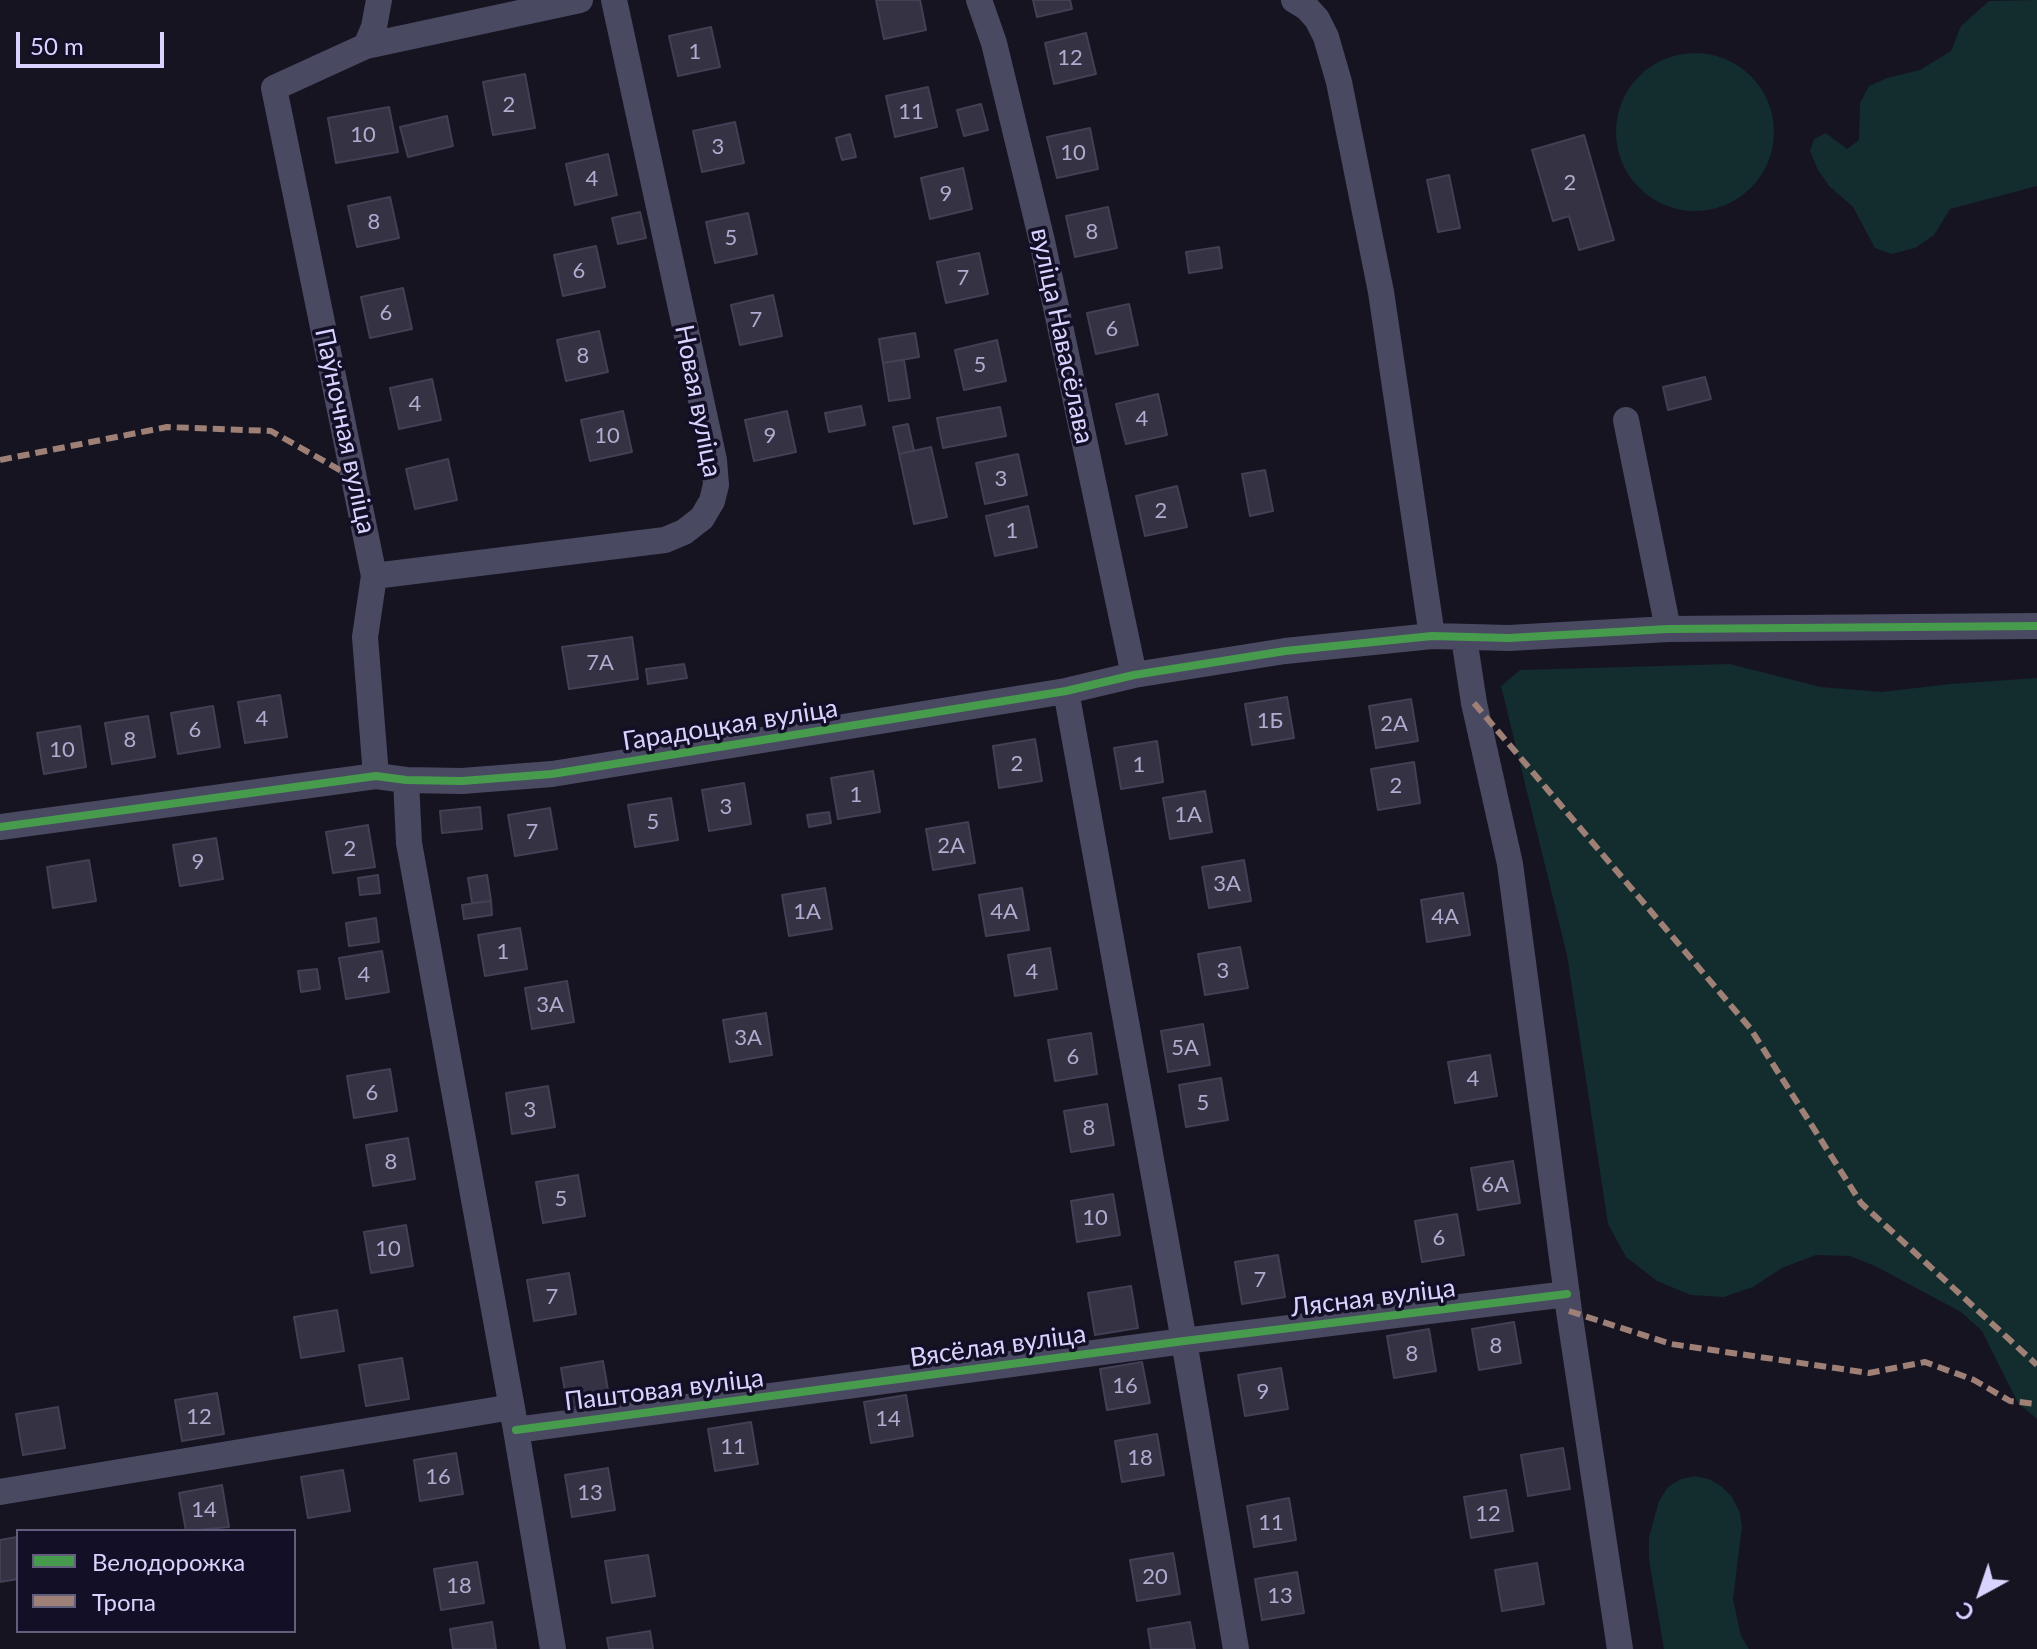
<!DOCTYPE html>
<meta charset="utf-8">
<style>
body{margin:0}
#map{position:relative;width:2037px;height:1649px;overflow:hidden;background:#161421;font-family:Lato,sans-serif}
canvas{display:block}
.legend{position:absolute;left:16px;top:1529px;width:280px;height:104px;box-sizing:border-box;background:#130f26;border:2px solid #625e7d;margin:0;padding:10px 14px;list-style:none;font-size:24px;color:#d9d4ff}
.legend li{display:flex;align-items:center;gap:16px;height:40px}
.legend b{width:40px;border:2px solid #625e7d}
.north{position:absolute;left:1941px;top:1553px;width:80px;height:80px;-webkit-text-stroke:6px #130f26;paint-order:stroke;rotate:220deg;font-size:22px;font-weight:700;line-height:32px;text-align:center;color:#d9d4ff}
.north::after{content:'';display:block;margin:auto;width:28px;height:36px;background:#d9d4ff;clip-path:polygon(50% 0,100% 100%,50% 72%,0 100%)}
.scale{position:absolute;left:16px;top:32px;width:148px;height:36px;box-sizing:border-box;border:4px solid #d9d4ff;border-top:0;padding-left:10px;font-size:24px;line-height:28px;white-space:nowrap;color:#d9d4ff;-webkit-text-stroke:6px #130f26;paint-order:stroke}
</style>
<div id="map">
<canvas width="2037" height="1649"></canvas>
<ul class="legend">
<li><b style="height:10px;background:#469c4c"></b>Велодорожка</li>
<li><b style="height:10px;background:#9e8076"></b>Тропа</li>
</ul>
<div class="north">С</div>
<div class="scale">50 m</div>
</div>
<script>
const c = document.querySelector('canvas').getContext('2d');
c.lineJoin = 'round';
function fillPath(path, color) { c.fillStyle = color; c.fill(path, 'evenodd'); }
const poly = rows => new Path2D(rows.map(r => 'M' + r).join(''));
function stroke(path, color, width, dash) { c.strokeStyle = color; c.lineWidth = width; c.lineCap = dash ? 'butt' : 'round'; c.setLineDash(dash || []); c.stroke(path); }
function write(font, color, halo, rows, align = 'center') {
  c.font = font + ' Lato,sans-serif'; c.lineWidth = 7; c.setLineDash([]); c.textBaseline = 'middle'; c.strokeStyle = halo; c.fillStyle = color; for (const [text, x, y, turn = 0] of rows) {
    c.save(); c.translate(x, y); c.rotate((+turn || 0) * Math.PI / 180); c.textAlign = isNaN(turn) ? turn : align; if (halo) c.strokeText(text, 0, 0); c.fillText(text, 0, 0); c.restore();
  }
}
const green = poly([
 [2037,0,2037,186,1950,209,1934,235,1915,248,1891,254,1875,248,1853,207,1829,186,1818,170,1810,151,1814,139,1826,133,1847,149,1859,140,1860,103,1869,86,1887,78,1920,70,1951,51,1961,26,1989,1],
 '1616 132a79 79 0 1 1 158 0a79 79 0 1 1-158 0Z',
 [1730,664,1821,687,1882,692,1950,684,2037,678,2037,1419,2018,1403,1982,1331,1961,1312,1875,1266,1850,1256,1816,1255,1782,1268,1753,1287,1724,1297,1691,1295,1657,1281,1626,1257,1608,1224,1567,955,1501,686,1520,670],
 [1695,1476,1709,1479,1721,1486,1732,1497,1740,1513,1742,1527,1733,1599,1741,1636,1749,1649,1664,1649,1649,1559,1649,1537,1659,1501,1668,1487,1681,1479]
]);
const building = poly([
 [876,0,920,0,926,30,884,39,876,0],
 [1033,0,1070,0,1072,9,1037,17,1033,0],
 [711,27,720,67,678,76,669,36,711,27],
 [1086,33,1096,74,1054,84,1045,43,1086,33],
 [525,74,535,128,493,135,483,82,525,74],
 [928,87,937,127,895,137,886,96,928,87],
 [981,104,988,130,964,136,957,110,981,104],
 [389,107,398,152,336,163,328,118,389,107],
 [447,116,453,146,408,157,400,127,447,116],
 [735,122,744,163,702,172,693,131,735,122],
 [1090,128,1098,169,1057,178,1047,137,1090,128],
 [850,134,856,157,842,160,836,138,850,134],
 [1584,135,1614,240,1579,250,1569,216,1553,221,1532,150,1584,135],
 [608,154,617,195,575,205,566,164,608,154],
 [963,168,972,209,930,219,921,178,963,168],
 [1449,175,1460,228,1438,232,1427,180,1449,175],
 [390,197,399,238,357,247,348,206,390,197],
 [1108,207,1117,248,1075,257,1066,216,1108,207],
 [640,212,646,238,618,244,612,218,640,212],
 [748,213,757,254,715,263,706,222,748,213],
 [596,246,605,287,563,296,554,255,596,246],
 [1219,247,1222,268,1189,273,1186,252,1219,247],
 [979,253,988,294,946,303,937,262,979,253],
 [403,288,412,329,370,338,361,297,403,288],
 [773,295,782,336,740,345,731,305,773,295],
 [1129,304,1138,345,1096,354,1087,313,1129,304],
 [599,331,608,372,566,381,557,340,599,331],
 [915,333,919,357,883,363,879,339,915,333],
 [997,340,1006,381,964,390,955,350,997,340],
 [904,360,910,398,889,401,883,363,904,360],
 [1705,377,1711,399,1668,410,1663,387,1705,377],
 [432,379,441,420,399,429,390,388,432,379],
 [1158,394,1167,435,1126,444,1116,404,1158,394],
 [861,406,865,425,829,432,825,413,861,406],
 [1000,407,1006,436,943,448,937,418,1000,407],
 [623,411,632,452,590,461,581,420,623,411],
 [787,411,796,452,754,461,745,420,787,411],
 [908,424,914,451,899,454,893,427,908,424],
 [931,447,947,517,914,524,899,454,931,447],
 [1018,454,1027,495,985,504,976,463,1018,454],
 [448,459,457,500,415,509,406,469,448,459],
 [1265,470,1273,511,1250,516,1242,474,1265,470],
 [1177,486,1187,527,1145,536,1136,496,1177,486],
 [1028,506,1037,547,995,556,986,516,1028,506],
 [632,637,638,679,569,689,562,647,632,637],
 [684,664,687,678,648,684,646,669,684,664],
 [280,695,287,737,245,743,238,702,280,695],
 [1287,697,1294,738,1252,745,1245,704,1287,697],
 [1411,699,1418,741,1376,748,1369,706,1411,699],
 [213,706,220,747,178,754,171,713,213,706],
 [148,716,155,757,112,764,105,723,148,716],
 [80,726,86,767,44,774,37,733,80,726],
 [1035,739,1042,781,999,788,993,746,1035,739],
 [1157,741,1163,782,1121,789,1114,748,1157,741],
 [1414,762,1420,803,1378,810,1371,769,1414,762],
 [873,771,880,812,838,819,831,778,873,771],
 [744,783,751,824,709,831,702,790,744,783],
 [1205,791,1212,832,1170,839,1163,798,1205,791],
 [671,798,678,840,635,847,628,805,671,798],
 [480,807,482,829,442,833,440,811,480,807],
 [550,808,557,849,515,856,508,815,550,808],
 [829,812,831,823,809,827,807,815,829,812],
 [968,822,975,863,933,870,926,829,968,822],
 [368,825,375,867,333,873,326,832,368,825],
 [216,838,223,879,180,886,173,845,216,838],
 [89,860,96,901,53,908,47,867,89,860],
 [1244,860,1251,901,1209,908,1202,867,1244,860],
 [378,875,380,893,360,895,358,878,378,875],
 [487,875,491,901,472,903,468,878,487,875],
 [825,888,832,929,789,936,782,895,825,888],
 [1022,888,1029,930,986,936,979,895,1022,888],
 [1463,893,1470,935,1427,942,1421,900,1463,893],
 [491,901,492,915,464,919,462,905,491,901],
 [376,918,379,942,349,946,346,923,376,918],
 [520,928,527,969,485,976,478,935,520,928],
 [1240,947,1248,988,1205,995,1198,954,1240,947],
 [1050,948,1057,989,1015,996,1008,955,1050,948],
 [382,951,389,992,346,999,339,958,382,951],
 [317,969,320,989,301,992,298,971,317,969],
 [567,981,574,1022,532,1029,525,988,567,981],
 [766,1013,772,1055,730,1062,723,1020,766,1013],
 [1203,1024,1210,1065,1168,1072,1161,1031,1203,1024],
 [1091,1033,1097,1074,1055,1081,1048,1040,1091,1033],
 [1490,1055,1497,1096,1455,1103,1448,1062,1490,1055],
 [390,1069,397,1111,354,1118,347,1076,390,1069],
 [1221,1078,1228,1120,1186,1127,1179,1085,1221,1078],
 [548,1086,555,1127,512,1134,506,1093,548,1086],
 [1107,1104,1114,1145,1071,1152,1064,1111,1107,1104],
 [408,1138,415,1179,373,1186,366,1145,408,1138],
 [1513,1161,1520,1203,1478,1210,1471,1168,1513,1161],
 [578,1175,585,1216,543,1223,536,1182,578,1175],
 [1113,1194,1120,1235,1077,1242,1071,1201,1113,1194],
 [1457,1214,1464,1255,1422,1262,1415,1221,1457,1214],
 [406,1225,413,1266,371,1273,364,1232,406,1225],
 [1278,1255,1285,1297,1242,1304,1235,1262,1278,1255],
 [569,1273,576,1314,534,1321,527,1280,569,1273],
 [1131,1286,1138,1328,1095,1335,1088,1293,1131,1286],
 [337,1310,344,1351,301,1358,294,1317,337,1310],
 [1514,1322,1521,1363,1479,1370,1472,1329,1514,1322],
 [1429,1329,1436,1371,1394,1378,1387,1336,1429,1329],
 [402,1358,409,1399,366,1406,359,1365,402,1358],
 [603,1361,610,1402,568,1409,561,1368,603,1361],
 [1142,1362,1150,1403,1107,1410,1100,1369,1142,1362],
 [1281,1368,1288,1409,1245,1416,1238,1375,1281,1368],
 [217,1393,224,1434,182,1441,175,1400,217,1393],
 [906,1395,913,1436,871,1443,864,1402,906,1395],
 [58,1407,65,1448,23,1455,16,1414,58,1407],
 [751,1422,758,1464,715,1471,708,1429,751,1422],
 [1157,1434,1164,1475,1122,1482,1115,1441,1157,1434],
 [1563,1448,1570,1489,1528,1496,1521,1455,1563,1448],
 [456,1453,463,1494,420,1501,414,1460,456,1453],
 [608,1468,615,1510,572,1517,565,1475,608,1468],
 [343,1470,350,1511,308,1518,301,1477,343,1470],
 [222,1485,229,1527,186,1531,179,1493,222,1485],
 [1506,1490,1513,1531,1471,1538,1464,1497,1506,1490],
 [1289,1498,1296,1540,1254,1547,1247,1506,1289,1498],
 [17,1537,18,1579,0,1582,0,1540,17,1537],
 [1173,1553,1180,1594,1137,1601,1130,1560,1173,1553],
 [648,1555,655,1596,612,1603,605,1561,648,1555],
 [477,1562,484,1603,441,1610,434,1569,477,1562],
 [1537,1563,1544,1604,1502,1611,1495,1570,1537,1563],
 [1297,1572,1304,1613,1262,1620,1255,1579,1297,1572],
 [492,1622,496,1649,453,1649,450,1629,492,1622],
 [1190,1622,1195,1649,1151,1649,1148,1629,1190,1622],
 [650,1631,653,1649,609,1649,607,1638,650,1631]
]);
const minor = poly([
 [979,0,994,43,1042,241,1134,675],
 [1294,0,1307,8,1317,19,1326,37,1339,82,1381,292,1432,636],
 [366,46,374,27,379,0],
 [1626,420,1668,629],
 [374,576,665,540,684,532,702,518,712,501,716,485,714,460,614,0],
 [1464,638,1474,703,1510,864,1569,1311,1620,1649],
 [1066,691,1184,1341,1236,1649],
 [376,776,365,637,374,576,274,88,366,46,580,0],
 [406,780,409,843,516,1430,553,1649],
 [0,827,376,776,406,780,462,781,552,774,1066,691,1134,675,1285,651,1432,636,1509,638,1668,629,2037,626],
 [516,1430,1184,1341,1567,1294],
 [0,1492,512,1407]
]);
const quiet = poly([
 [0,460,167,427,271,431,354,478],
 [1474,703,1750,1028,1861,1203,2037,1365],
 [1569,1311,1671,1344,1869,1373,1925,1362,1974,1380,2010,1401,2037,1404]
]);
const cycleway = poly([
 [0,827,376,776,406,780,462,781,552,774,1066,691,1134,675,1285,651,1432,636,1509,638,1668,629,2037,626],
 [516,1430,1184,1341,1567,1294]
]);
const numberNames = [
 ["1",695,52],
 ["12",1070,58],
 ["2",509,105],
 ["11",911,112],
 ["10",363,135],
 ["3",718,147],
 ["10",1073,153],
 ["4",592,179],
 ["2",1570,183],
 ["9",946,194],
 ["8",374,222],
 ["8",1092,232],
 ["5",731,238],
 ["6",579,271],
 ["7",963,278],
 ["6",386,313],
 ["7",756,320],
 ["6",1112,329],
 ["8",583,356],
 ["5",980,365],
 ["4",415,404],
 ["4",1142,419],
 ["10",607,436],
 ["9",770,436],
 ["3",1001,479],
 ["2",1161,511],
 ["1",1012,531],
 ["7А",600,663],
 ["4",262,719],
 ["1Б",1270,721],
 ["2А",1394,724],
 ["6",195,730],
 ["8",130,740],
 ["10",62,750],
 ["2",1017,764],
 ["1",1139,765],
 ["2",1396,786],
 ["1",856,795],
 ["3",726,807],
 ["1А",1188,815],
 ["5",653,822],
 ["7",532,832],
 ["2А",951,846],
 ["2",350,849],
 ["9",198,862],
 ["3А",1227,884],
 ["1А",807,912],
 ["4А",1004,912],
 ["4А",1445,917],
 ["1",503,952],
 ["3",1223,971],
 ["4",1032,972],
 ["4",364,975],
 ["3А",550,1005],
 ["3А",748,1038],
 ["5А",1185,1048],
 ["6",1073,1057],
 ["4",1473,1079],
 ["6",372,1093],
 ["5",1203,1103],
 ["3",530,1110],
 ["8",1089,1128],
 ["8",391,1162],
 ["6А",1495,1185],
 ["5",561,1199],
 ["10",1095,1218],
 ["6",1439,1238],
 ["10",388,1249],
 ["7",1260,1280],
 ["7",552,1297],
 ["8",1496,1346],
 ["8",1412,1354],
 ["16",1125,1386],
 ["9",1263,1392],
 ["12",199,1417],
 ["14",888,1419],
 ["11",733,1447],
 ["18",1140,1458],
 ["16",438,1477],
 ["13",590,1493],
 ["14",204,1510],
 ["12",1488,1514],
 ["11",1271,1523],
 ["20",1155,1577],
 ["18",459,1586],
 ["13",1280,1596]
];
const streetNames = [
 ["вуліца Навасёлава",1062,336,78],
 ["Новая вуліца",698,401,79],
 ["Паўночная вуліца",345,431,78],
 ["Гарадоцкая вуліца",730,725,-9],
 ["Лясная вуліца",1373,1298,-7],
 ["Вясёлая вуліца",998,1346,-8],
 ["Паштовая вуліца",664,1390,-7]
];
fillPath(green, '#132c2d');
fillPath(building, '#343243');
stroke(building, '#433f54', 2);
stroke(minor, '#4a4962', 26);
stroke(quiet, '#9e8076', 6, [12, 6]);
stroke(cycleway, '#469c4c', 8);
write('22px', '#b0acd0', null, numberNames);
write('26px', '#d9d4ff', '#130f26', streetNames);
</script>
